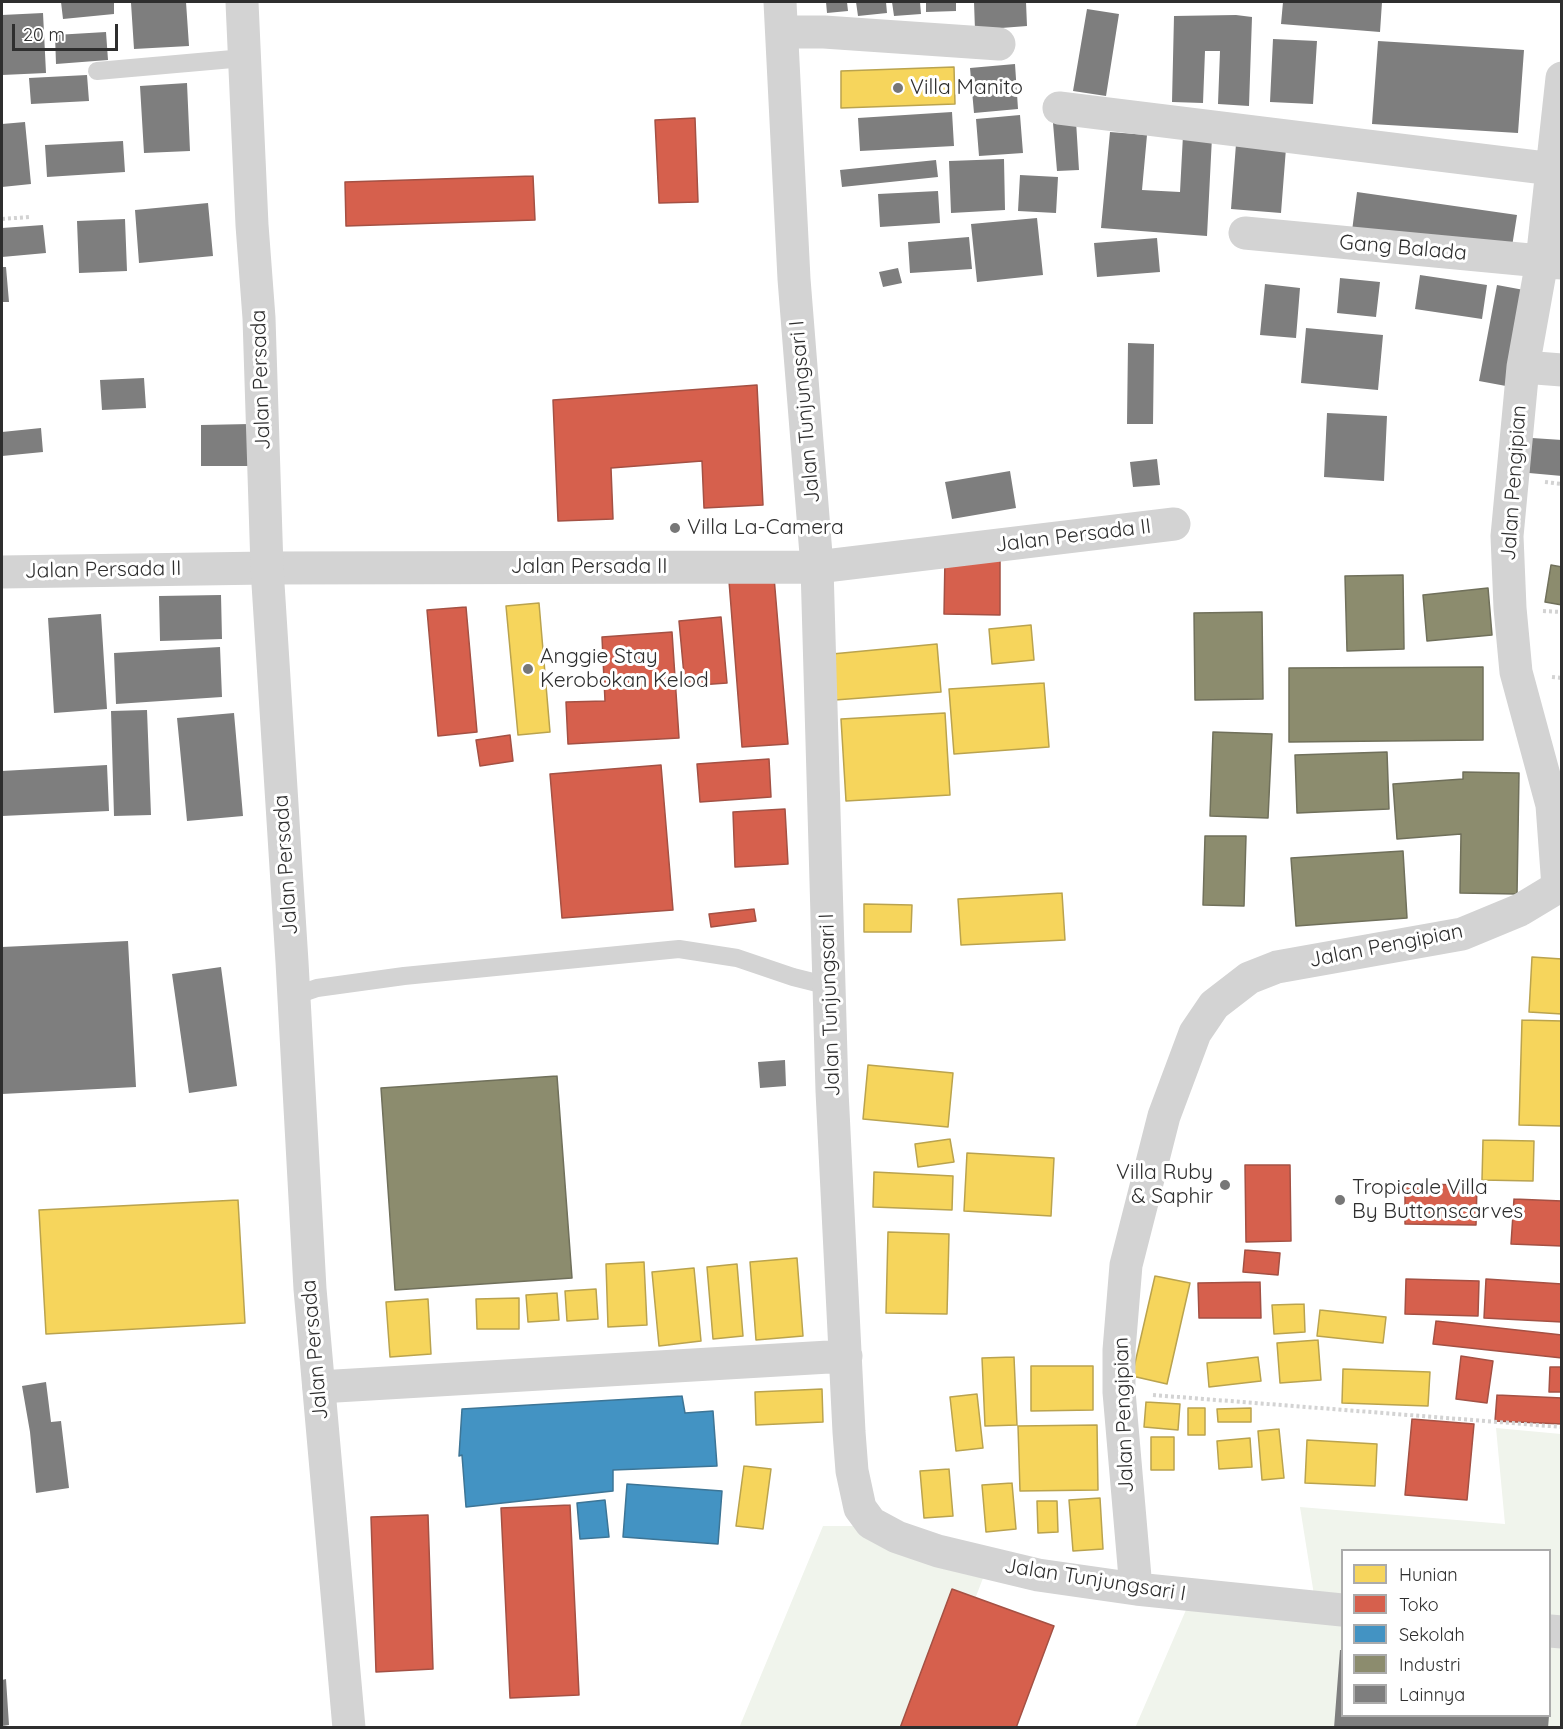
<!DOCTYPE html>
<style>
body{margin:0}
#map{position:relative;width:1563px;height:1729px;overflow:hidden;background:#fff;font-family:Quicksand,sans-serif}
canvas{display:block}
.frame{position:absolute;inset:0;border:3px solid #2e2e2e;pointer-events:none}
.legend{position:absolute;left:1341px;top:1549px;width:210px;height:168px;box-sizing:border-box;background:#fff;border:2px solid #ababab;margin:0;padding:8px 10px;list-style:none;font-size:18px;color:#2e2e2e}
.legend li{display:flex;align-items:center;gap:12px;height:30px}
.legend b{width:30px;border:2px solid #ababab}
.scale{position:absolute;left:12px;top:24px;width:106px;height:27px;box-sizing:border-box;border:3px solid #2e2e2e;border-top:0;padding-left:8px;font-size:18px;line-height:21px;white-space:nowrap;color:#2e2e2e;-webkit-text-stroke:4px #fff;paint-order:stroke}
</style>
<div id="map">
<canvas width="1563" height="1729"></canvas>
<div class="frame"></div>
<ul class="legend">
<li><b style="height:16px;background:#f6d55c"></b>Hunian</li>
<li><b style="height:16px;background:#d6604d"></b>Toko</li>
<li><b style="height:16px;background:#4393c3"></b>Sekolah</li>
<li><b style="height:16px;background:#8c8c6e"></b>Industri</li>
<li><b style="height:16px;background:#7e7e7e"></b>Lainnya</li>
</ul>
<div class="scale">20 m</div>
</div>
<script>
const c = document.querySelector('canvas').getContext('2d');
c.lineJoin = 'round';
function fillPath(path, color) { c.fillStyle = color; c.fill(path, 'evenodd'); }
const poly = rows => new Path2D(rows.map(r => 'M' + r).join(''));
function stroke(path, color, width, dash) { c.strokeStyle = color; c.lineWidth = width; c.lineCap = dash ? 'butt' : 'round'; c.setLineDash(dash || []); c.stroke(path); }
function write(font, color, halo, rows, align = 'center') {
  c.font = font + ' Quicksand,sans-serif'; c.lineWidth = 6; c.setLineDash([]); c.textBaseline = 'middle'; c.strokeStyle = halo; c.fillStyle = color; for (const [text, x, y, turn = 0] of rows) {
    c.save(); c.translate(x, y); c.rotate((+turn || 0) * Math.PI / 180); c.textAlign = isNaN(turn) ? turn : align; if (halo) c.strokeText(text, 0, 0); c.fillText(text, 0, 0); c.restore();
  }
}
const green = poly([
 [1496,1428,1561,1434,1561,1727,1135,1728,1189,1603,1318,1620,1300,1507,1505,1524],
 [1342,1550,1550,1550,1550,1716,1342,1716],
 [823,1526,892,1526,993,1552,926,1727,739,1728]
]);
const homes = poly([
 [954,67,955,104,841,108,841,71,954,67],
 [539,603,550,732,518,735,506,606,539,603],
 [1031,625,1034,660,992,664,989,629,1031,625],
 [937,644,941,692,835,700,832,654,937,644],
 [1044,683,1049,747,954,754,949,689,1044,683],
 [945,713,950,795,846,801,841,719,945,713],
 [1062,893,1065,940,961,945,958,899,1062,893],
 [864,904,912,905,911,932,864,932,864,904],
 [1532,957,1562,959,1562,1014,1529,1012,1532,957],
 [1522,1020,1562,1021,1562,1126,1519,1125,1522,1020],
 [868,1065,953,1073,948,1127,863,1119,868,1065],
 [950,1139,954,1162,918,1167,915,1144,950,1139],
 [1483,1140,1534,1141,1533,1181,1482,1180,1483,1140],
 [967,1153,1054,1158,1051,1216,964,1211,967,1153],
 [874,1172,953,1176,952,1210,873,1207,874,1172],
 [238,1200,245,1323,46,1334,39,1210,238,1200],
 [888,1232,949,1234,947,1314,886,1313,888,1232],
 [797,1258,803,1336,756,1340,750,1262,797,1258],
 [644,1262,647,1325,608,1327,606,1264,644,1262],
 [737,1264,743,1336,713,1339,707,1267,737,1264],
 [694,1268,701,1341,659,1346,652,1272,694,1268],
 [1155,1276,1190,1283,1167,1384,1132,1376,1155,1276],
 [596,1289,598,1319,567,1321,565,1291,596,1289],
 [557,1293,559,1320,528,1322,526,1295,557,1293],
 [519,1298,519,1329,477,1329,476,1299,519,1298],
 [428,1299,431,1354,390,1357,386,1302,428,1299],
 [1304,1304,1305,1332,1274,1334,1272,1305,1304,1304],
 [1320,1310,1386,1317,1383,1343,1317,1336,1320,1310],
 [1318,1340,1321,1380,1280,1383,1277,1343,1318,1340],
 [1014,1357,1017,1425,985,1426,982,1358,1014,1357],
 [1258,1357,1261,1381,1209,1387,1207,1363,1258,1357],
 [1031,1366,1093,1366,1093,1410,1031,1411,1031,1366],
 [1343,1369,1430,1372,1428,1406,1342,1403,1343,1369],
 [822,1389,823,1422,756,1425,755,1392,822,1389],
 [977,1394,983,1448,956,1451,950,1397,977,1394],
 [1146,1402,1180,1404,1178,1430,1144,1427,1146,1402],
 [1188,1408,1205,1408,1205,1435,1188,1435,1188,1408],
 [1251,1408,1251,1422,1218,1422,1217,1409,1251,1408],
 [1097,1425,1098,1490,1020,1491,1018,1426,1097,1425],
 [1279,1429,1284,1478,1262,1480,1258,1431,1279,1429],
 [1151,1437,1174,1437,1174,1470,1151,1470,1151,1437],
 [1250,1438,1252,1467,1219,1469,1217,1441,1250,1438],
 [1307,1440,1377,1444,1375,1486,1305,1483,1307,1440],
 [744,1466,771,1469,763,1529,736,1526,744,1466],
 [949,1469,953,1516,924,1518,920,1471,949,1469],
 [1012,1483,1016,1529,986,1532,982,1485,1012,1483],
 [1100,1498,1103,1549,1073,1551,1069,1500,1100,1498],
 [1037,1501,1057,1501,1058,1532,1038,1533,1037,1501]
]);
const shops = poly([
 [695,118,698,202,659,203,655,120,695,118],
 [533,176,535,220,346,226,345,182,533,176],
 [757,385,763,505,704,508,702,461,611,468,613,519,558,521,553,400,757,385],
 [945,557,1000,558,1000,615,944,614,945,557],
 [774,577,788,744,742,747,729,581,774,577],
 [466,607,477,732,438,736,427,610,466,607],
 [721,617,727,683,685,686,679,621,721,617],
 [672,632,679,738,568,744,566,702,605,701,602,637,672,632],
 [510,735,513,761,480,766,476,740,510,735],
 [769,759,771,797,700,802,697,764,769,759],
 [661,765,673,910,562,918,550,774,661,765],
 [785,809,788,864,735,867,733,812,785,809],
 [754,909,756,921,711,927,709,914,754,909],
 [1245,1165,1290,1165,1291,1241,1246,1242,1245,1165],
 [1405,1184,1477,1185,1476,1225,1405,1224,1405,1184],
 [1514,1199,1562,1201,1562,1246,1511,1244,1514,1199],
 [1245,1250,1280,1253,1278,1275,1243,1272,1245,1250],
 [1406,1279,1479,1281,1478,1316,1405,1314,1406,1279],
 [1486,1279,1562,1284,1562,1322,1484,1318,1486,1279],
 [1260,1282,1261,1318,1199,1318,1198,1283,1260,1282],
 [1436,1321,1562,1335,1562,1358,1433,1344,1436,1321],
 [1461,1356,1493,1361,1487,1403,1456,1399,1461,1356],
 [1550,1367,1562,1367,1562,1392,1549,1392,1550,1367],
 [1497,1395,1562,1398,1562,1424,1495,1421,1497,1395],
 [1412,1419,1474,1424,1467,1500,1405,1495,1412,1419],
 [570,1505,579,1695,510,1698,501,1508,570,1505],
 [428,1515,433,1669,376,1672,371,1517,428,1515],
 [952,1589,1054,1626,1016,1728,900,1728,952,1589]
]);
const schools = poly([
 [682,1396,685,1413,713,1411,717,1466,613,1470,613,1491,466,1507,462,1455,459,1456,462,1409,682,1396],
 [627,1484,722,1491,718,1544,623,1537,627,1484],
 [605,1500,609,1537,580,1539,577,1503,605,1500]
]);
const industry = poly([
 [1551,565,1562,567,1562,605,1545,602,1551,565],
 [1403,575,1404,649,1347,651,1345,576,1403,575],
 [1488,588,1492,635,1427,641,1423,595,1488,588],
 [1262,612,1263,699,1195,700,1194,613,1262,612],
 [1483,667,1483,740,1289,742,1289,668,1483,667],
 [1213,732,1272,734,1268,818,1210,816,1213,732],
 [1387,752,1389,809,1297,813,1295,755,1387,752],
 [1463,772,1519,773,1517,894,1460,893,1461,834,1397,839,1393,784,1463,779,1463,772],
 [1205,836,1246,836,1244,906,1203,905,1205,836],
 [1403,851,1407,918,1296,926,1291,858,1403,851],
 [557,1076,572,1278,395,1290,381,1088,557,1076]
]);
const building = poly([
 [61,2,114,2,114,14,63,19],
 [147,2,186,2,189,46,134,49,131,3],
 [826,2,847,2,848,11,827,13],
 [856,2,886,2,887,13,858,16],
 [892,2,920,2,921,14,894,16],
 [926,2,956,2,956,11,926,12],
 [974,2,1026,2,1027,26,975,30],
 [1283,2,1382,2,1380,32,1281,24],
 [1087,9,1119,14,1106,96,1073,91],
 [43,13,46,73,2,75,2,15],
 [1236,15,1252,17,1249,106,1218,104,1220,51,1205,51,1203,103,1172,102,1174,16],
 [106,32,108,60,56,64,55,35],
 [1273,39,1317,41,1313,104,1270,102],
 [1378,41,1524,50,1518,133,1372,124],
 [1015,64,1018,109,974,113,970,68],
 [87,75,89,101,31,104,29,78],
 [187,83,190,151,144,153,140,86],
 [952,112,954,146,860,151,858,118],
 [1020,115,1023,153,979,156,976,119],
 [1076,121,1079,170,1057,171,1053,123],
 [25,122,31,184,2,187,2,124],
 [1110,132,1147,135,1142,190,1180,192,1183,135,1212,137,1207,236,1101,228],
 [123,141,125,172,47,177,45,145],
 [1236,144,1286,148,1281,213,1231,209],
 [1004,159,1005,210,951,213,949,161],
 [936,160,938,177,842,187,840,170],
 [1020,175,1058,177,1056,213,1018,211],
 [938,191,940,223,880,227,878,194],
 [1357,192,1517,215,1511,253,1352,231],
 [208,203,213,256,139,263,135,210],
 [1037,218,1043,275,977,282,971,224],
 [125,219,127,271,79,273,77,221],
 [43,225,46,253,2,257,2,228],
 [969,237,972,269,910,273,908,242],
 [1157,238,1160,272,1097,277,1094,243],
 [2,267,6,267,9,302,2,302],
 [898,268,902,283,883,287,879,272],
 [1420,275,1487,285,1482,319,1415,309],
 [1340,278,1380,282,1376,317,1337,313],
 [1265,284,1300,288,1296,338,1260,335],
 [1497,285,1524,290,1506,386,1479,381],
 [1306,328,1383,335,1378,390,1301,383],
 [1128,343,1154,344,1153,424,1127,424],
 [144,378,146,408,102,410,100,380],
 [1327,413,1387,416,1384,481,1324,477],
 [250,424,251,466,201,466,201,425],
 [41,428,43,452,2,456,2,432],
 [1532,438,1562,440,1562,476,1529,473],
 [1157,459,1160,485,1133,487,1130,462],
 [1010,471,1016,508,952,519,945,482],
 [221,595,222,639,160,641,159,596],
 [101,614,107,709,54,713,48,618],
 [220,647,222,697,116,704,114,653],
 [147,710,151,815,114,816,111,711],
 [234,713,243,816,187,821,177,718],
 [107,765,109,811,2,816,2,771],
 [128,941,136,1087,2,1094,2,947],
 [221,967,237,1086,189,1093,172,974],
 [785,1060,786,1086,760,1088,758,1062],
 [46,1382,51,1422,61,1421,69,1488,36,1493,30,1432,22,1386],
 [1340,1650,1342,1650,1342,1716,1549,1716,1548,1728,1334,1728],
 [6,1679,9,1725,2,1726,2,1680]
]);
const path = poly([
 [2,219,29,217],
 [1545,482,1562,484],
 [1543,611,1562,612],
 [1552,677,1562,678],
 [1153,1395,1562,1427]
]);
const service = poly([
 [97,71,244,58],
 [294,996,317,988,404,976,679,949,737,958,793,977,829,986]
]);
const minor = poly([
 [780,2,794,279,817,567,832,1091,849,1432,852,1471,860,1508,871,1523,897,1537,938,1551,1038,1575,1136,1589,1342,1610],
 [782,32,824,32,999,44],
 [1059,108,1553,169],
 [1245,233,1562,263],
 [1523,367,1562,370],
 [2,572,267,568,817,567,1174,524],
 [1558,887,1552,805,1516,672,1510,608,1507,536,1523,367,1542,261,1562,78],
 [319,1387,846,1356],
 [1136,1589,1119,1392,1119,1350,1126,1265,1164,1116,1195,1033,1214,1005,1249,978,1277,967,1462,934,1520,910,1558,887],
 [1550,1631,1562,1632]
]);
const tertiary = poly([
 [242,2,252,225,259,318,267,568,292,962,310,1289,349,1728]
]);
const markers = [
 [898,88,6,"#777"],
 [675,528,6,"#777"],
 [528,669,6,"#777"],
 [1225,1185,6,"#777"],
 [1340,1200,6,"#777"]
];
const poiNames = [
 ["Villa Manito",910,88],
 ["Villa La-Camera",687,528],
 ["Anggie Stay",540,657],
 ["Kerobokan Kelod",540,681],
 ["Villa Ruby",1213,1173,"right"],
 ["& Saphir",1213,1197,"right"],
 ["Tropicale Villa",1352,1188],
 ["By Buttonscarves",1352,1212]
];
const streetNames = [
 ["Gang Balada",1403,248,5],
 ["Jalan Persada",261,380,-92],
 ["Jalan Tunjungsari I",805,412,-95],
 ["Jalan Pengipian",1514,483,-86],
 ["Jalan Persada II",1073,536,-7],
 ["Jalan Persada II",589,567],
 ["Jalan Persada II",103,570,-1],
 ["Jalan Persada",286,865,-94],
 ["Jalan Pengipian",1386,946,-11],
 ["Jalan Tunjungsari I",830,1005,-92],
 ["Jalan Persada",315,1350,-95],
 ["Jalan Pengipian",1124,1415,-92],
 ["Jalan Tunjungsari I",1095,1580,9]
];
fillPath(green, '#f0f4ec');
fillPath(homes, '#f6d55c');
stroke(homes, '#baa34e', 1.5);
fillPath(shops, '#d6604d');
stroke(shops, '#a45144', 1.5);
fillPath(schools, '#4393c3');
stroke(schools, '#3d7596', 1.5);
fillPath(industry, '#8c8c6e');
stroke(industry, '#70705b', 1.5);
fillPath(building, '#7e7e7e');
stroke(path, '#d3d3d3', 4, [3, 3]);
stroke(service, '#d3d3d3', 18);
stroke(minor, '#d3d3d3', 33);
stroke(tertiary, '#d3d3d3', 33);
for (const [x, y, r, color] of markers) { const dot = new Path2D(); dot.arc(x, y, r, 0, 2 * Math.PI); c.fillStyle = color; c.fill(dot); stroke(dot, '#fff', 2); }
write('21px', '#2e2e2e', '#fff', poiNames, 'left');
write('21px', '#2e2e2e', '#fff', streetNames);
</script>
